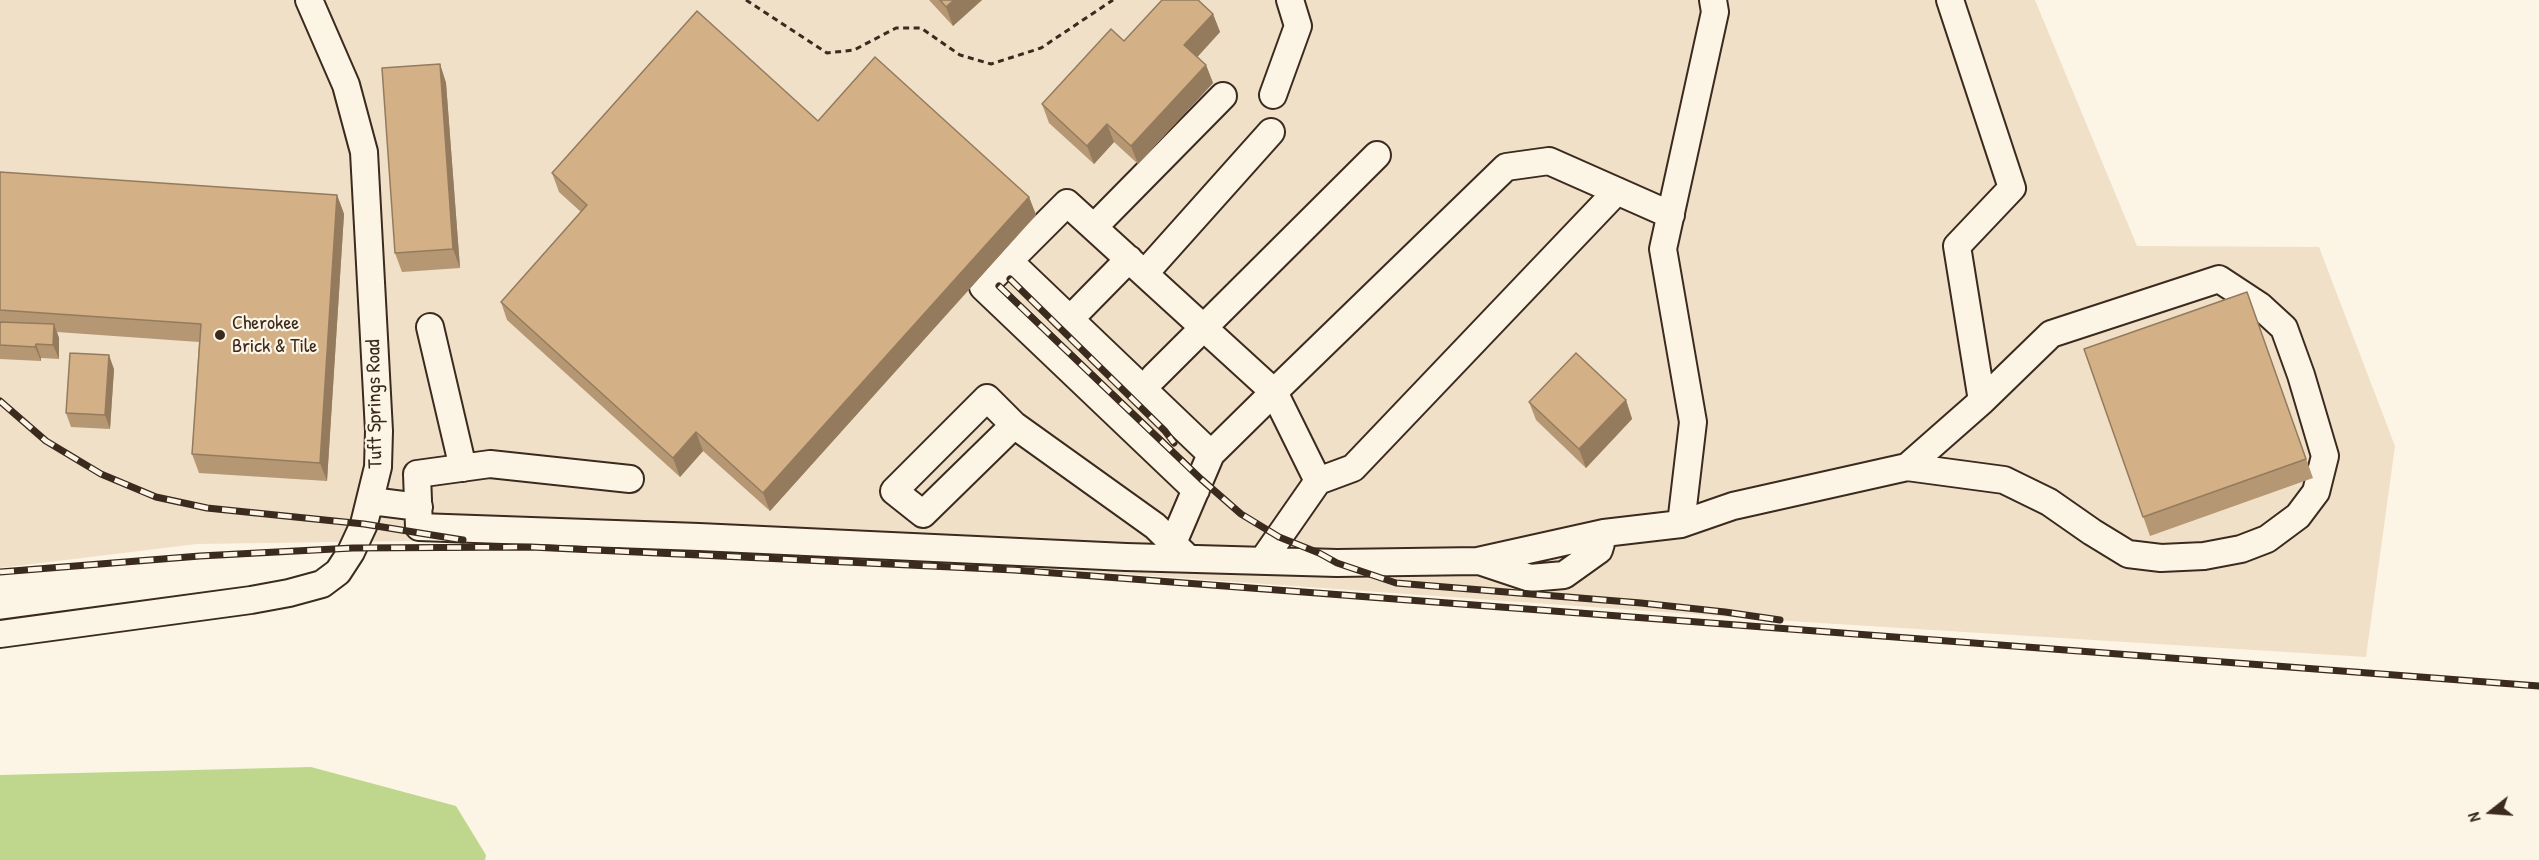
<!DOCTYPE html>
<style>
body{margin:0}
#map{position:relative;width:2539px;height:860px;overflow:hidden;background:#fcf5e5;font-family:"Patrick Hand",sans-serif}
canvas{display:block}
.north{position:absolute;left:2461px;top:782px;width:60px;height:60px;-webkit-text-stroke:4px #fcf5e5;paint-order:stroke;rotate:253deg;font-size:16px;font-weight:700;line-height:24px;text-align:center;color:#3b2a1e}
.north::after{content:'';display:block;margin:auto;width:21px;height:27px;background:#3b2a1e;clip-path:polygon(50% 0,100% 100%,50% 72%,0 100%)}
</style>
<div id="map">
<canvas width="2539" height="860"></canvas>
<div class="north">N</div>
</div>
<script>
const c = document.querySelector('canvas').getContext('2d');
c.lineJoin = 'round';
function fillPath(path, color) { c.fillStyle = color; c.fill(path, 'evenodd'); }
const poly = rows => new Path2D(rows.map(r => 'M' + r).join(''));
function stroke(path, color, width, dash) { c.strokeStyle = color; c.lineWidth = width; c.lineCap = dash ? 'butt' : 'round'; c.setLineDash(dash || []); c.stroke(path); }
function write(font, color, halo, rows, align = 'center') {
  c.font = font + ' "Patrick Hand",sans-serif'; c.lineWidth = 4.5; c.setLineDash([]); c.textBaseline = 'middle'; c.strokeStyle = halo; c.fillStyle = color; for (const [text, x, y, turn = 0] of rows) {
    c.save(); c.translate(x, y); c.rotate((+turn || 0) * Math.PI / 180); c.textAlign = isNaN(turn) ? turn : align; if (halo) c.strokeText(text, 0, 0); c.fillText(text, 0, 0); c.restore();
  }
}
const built = poly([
 [0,0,2035,0,2137,246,2319,247,2395,446,2366,657,1804,622,613,538,197,544,0,568]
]);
const green = poly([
 [311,767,456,806,486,855,485,860,0,860,0,775]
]);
const path = poly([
 [746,0,827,53,854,50,896,28,921,28,960,55,991,64,1041,48,1113,0]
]);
const minor = poly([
 [1950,0,2012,188,1957,246,1982,401],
 [1273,95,1298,26,1290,0],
 [1094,227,1223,96],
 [1009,261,1211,454,1173,543],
 [1145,273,1271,132],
 [1076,313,1129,259],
 [430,327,463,468],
 [1154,377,1377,155],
 [1014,425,923,514,894,491,987,398,1014,425,1155,526,1188,558],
 [630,479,490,464,417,474,419,527,699,537,1126,557,1337,563,1478,561,1604,533,1681,524,1733,506,1907,467,2004,480,2049,502,2092,532,2128,554,2161,558,2204,556,2241,549,2267,539,2298,516,2316,492,2325,456,2301,375,2284,328,2260,306,2219,279,2051,334,1982,401,1907,467],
 [1318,481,1353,468,1617,191],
 [1196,490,983,287,1067,203,1274,392,1211,454],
 [371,501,419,507],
 [1681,524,1693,422,1663,249,1715,12,1713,0],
 [1263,560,1318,481,1274,392,1506,167,1549,161,1671,215],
 [1479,561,1530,578,1564,575,1599,550,1604,533],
 [0,634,251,600,289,593,322,584,338,572,351,552,364,524,378,467,379,431,364,152,346,85,309,0]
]);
const rail = poly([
 [1010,279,1165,431,1174,443],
 [999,286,1201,479,1241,514,1279,537,1319,553,1337,563,1396,583,1641,603,1725,612,1780,620],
 [0,401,46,441,101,474,156,497,207,508,364,524,463,540],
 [0,572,200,556,353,548,531,547,1014,570,2539,686]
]);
const wall = poly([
 [929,0,982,0,953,26],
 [1213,14,1220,32,1197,57,1206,65,1213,83,1138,164,1114,142,1094,164,1049,123,1042,104,1124,41],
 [440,64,446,83,460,268,402,272,395,253],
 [818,121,1029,197,1036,215,770,511,703,451,680,477,507,320,501,302,581,212,559,192,552,173],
 [0,172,337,195,344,214,327,481,199,473,192,454,199,342,57,332,59,338,59,359,41,358,41,361,0,359],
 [2247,292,2313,478,2150,536,2084,349],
 [114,369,110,429,71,427,66,413],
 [1626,400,1632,419,1586,468,1536,420,1529,402]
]);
const shadedWall = poly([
 [954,0,982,0,953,26,946,7],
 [1213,14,1220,32,1191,64,1184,45],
 [440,64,446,83,460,268,453,249],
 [1206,65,1213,83,1138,164,1131,146],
 [1107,124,1114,142,1094,164,1087,146],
 [337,195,344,214,327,481,320,463],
 [1029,197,1036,215,770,511,763,493],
 [54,324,59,338,59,359,53,345],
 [36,344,41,358,41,361,35,347],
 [109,355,114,369,110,429,105,415],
 [1626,400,1632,419,1586,468,1579,449],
 [696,432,703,451,680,477,673,458]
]);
const building = poly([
 [940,0,954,0,946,7,940,0],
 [1162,0,1198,0,1213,14,1184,45,1206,65,1131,146,1107,124,1087,146,1042,104,1111,29,1124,41,1162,0],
 [697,11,818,121,875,57,1029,197,763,493,696,432,673,458,501,302,587,205,552,173,697,11],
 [440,64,453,249,395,253,382,68,440,64],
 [0,172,337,195,320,463,192,454,201,324,0,310,0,172],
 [2247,292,2306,459,2143,517,2084,349,2247,292],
 [0,322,54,324,53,345,36,344,35,347,0,345,0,322],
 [70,353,109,355,105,415,66,413,70,353],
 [1576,353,1626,400,1579,449,1529,402,1576,353]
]);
const markers = [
 [220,335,6,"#3b2a1e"]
];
const poiNames = [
 ["Cherokee",232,324],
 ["Brick & Tile",232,347]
];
const streetNames = [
 ["Tuft Springs Road",375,404,-91]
];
fillPath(built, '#f0e0c8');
fillPath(green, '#bfd78d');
stroke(minor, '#3b2a1e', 30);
stroke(path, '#3b2a1e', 3, [6, 4.5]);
stroke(minor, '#fcf5e5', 26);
stroke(rail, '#3b2a1e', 7);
stroke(rail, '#fcf5e5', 4.5, [14]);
fillPath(wall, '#b59773');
fillPath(shadedWall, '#947b5e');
fillPath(building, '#d3b086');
stroke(building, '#947b5e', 1.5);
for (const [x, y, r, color] of markers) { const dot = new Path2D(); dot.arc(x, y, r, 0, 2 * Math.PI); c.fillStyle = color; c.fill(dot); stroke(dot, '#fcf5e5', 2); }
write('20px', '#3b2a1e', '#fcf5e5', poiNames, 'left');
write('20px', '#3b2a1e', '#fcf5e5', streetNames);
</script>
